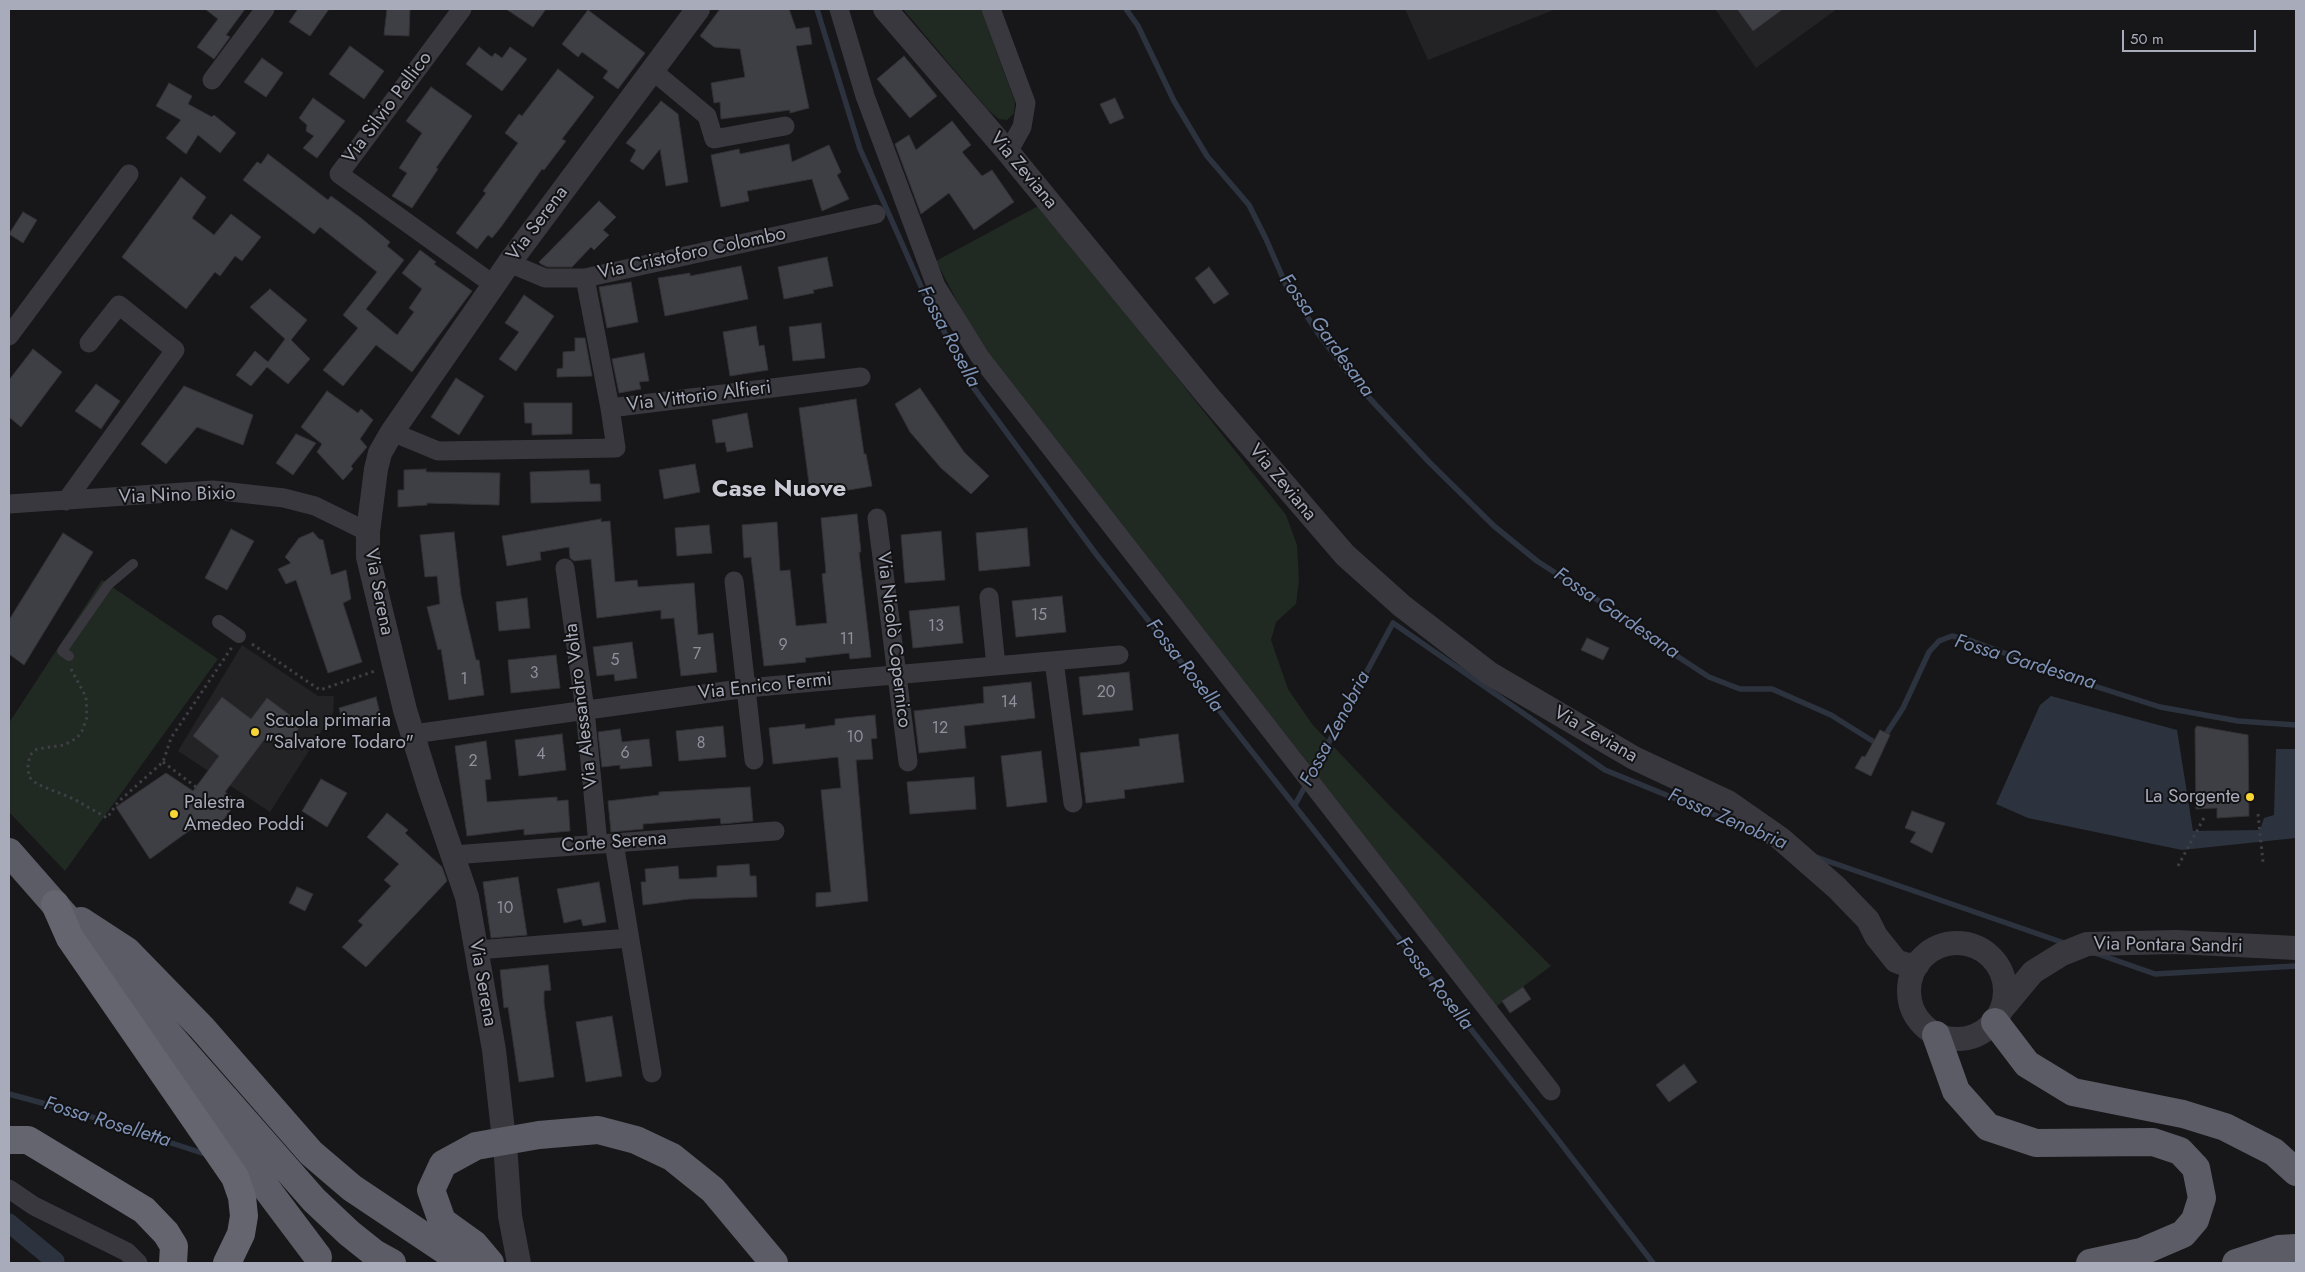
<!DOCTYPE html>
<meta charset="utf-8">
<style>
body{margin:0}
#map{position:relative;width:2305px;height:1272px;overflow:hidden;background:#171719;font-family:Jost,sans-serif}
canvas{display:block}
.frame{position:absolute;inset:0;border:10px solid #a8abba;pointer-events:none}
.scale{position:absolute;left:2122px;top:30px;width:134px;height:22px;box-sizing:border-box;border:2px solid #a8abba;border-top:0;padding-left:6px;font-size:15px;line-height:18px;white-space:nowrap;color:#a8abba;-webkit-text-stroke:4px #121214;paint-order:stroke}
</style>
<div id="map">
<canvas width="2305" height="1272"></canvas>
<div class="frame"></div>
<div class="scale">50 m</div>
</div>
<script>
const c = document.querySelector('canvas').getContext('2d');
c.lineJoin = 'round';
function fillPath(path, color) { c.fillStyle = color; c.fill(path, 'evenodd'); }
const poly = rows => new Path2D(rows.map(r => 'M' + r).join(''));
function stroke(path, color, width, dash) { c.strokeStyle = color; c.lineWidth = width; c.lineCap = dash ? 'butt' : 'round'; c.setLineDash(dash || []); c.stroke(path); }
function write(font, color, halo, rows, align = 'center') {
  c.font = font + ' Jost,sans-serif'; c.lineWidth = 4; c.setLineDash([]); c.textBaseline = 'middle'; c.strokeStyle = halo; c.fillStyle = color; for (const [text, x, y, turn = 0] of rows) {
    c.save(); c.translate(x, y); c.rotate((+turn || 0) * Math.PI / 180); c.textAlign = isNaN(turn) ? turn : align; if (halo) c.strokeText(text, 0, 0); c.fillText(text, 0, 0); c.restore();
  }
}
const built = poly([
 [1405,9,1556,9,1428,60],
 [1715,9,1837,9,1756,68],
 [242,645,318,696,334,696,333,713,270,812,178,751]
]);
const green = poly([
 [903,9,981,9,1015,102,1014,113,1007,120,999,119,988,110],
 [1040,205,1286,515,1297,545,1299,580,1296,604,1276,622,1271,640,1288,689,1312,724,1389,805,1551,966,1493,1009,981,347,936,261],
 [102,580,218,659,65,871,9,812,9,723]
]);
const water = poly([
 [2051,696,2177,730,2193,831,2260,830,2264,818,2274,815,2276,749,2296,749,2296,838,2182,850,2028,818,1996,804,2040,705]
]);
const stream = poly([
 [817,9,860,149,923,291,973,387,1096,554,1552,1132,1653,1263],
 [1126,9,1138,26,1174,101,1207,156,1249,205,1266,239,1286,285,1320,336,1359,387,1429,462,1494,526,1537,561,1613,610,1657,643,1709,677,1740,689,1772,689,1797,700,1831,715,1879,745,1903,708,1929,652,1939,641,1952,636,1969,640,2091,685,2160,707,2238,721,2296,725],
 [1295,805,1393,623,1605,770,1747,828],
 [1816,857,2067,944],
 [2095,953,2155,974,2296,966],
 [9,1094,83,1114,205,1154]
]);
const canal = poly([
 [9,1223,55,1261]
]);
const building = poly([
 [205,9,245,9,226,35,230,37,214,59,197,47,218,19,205,9],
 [298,9,329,9,310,36,289,22,298,9],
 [387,9,410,9,409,36,384,35,387,9],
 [506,9,546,9,533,27,506,9],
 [720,9,789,9,796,29,809,27,812,44,796,46,809,108,790,113,790,110,721,119,720,102,714,103,711,83,745,77,740,49,714,47,700,36,720,9],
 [1737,9,1783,9,1753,31,1737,9],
 [588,10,645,53,618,89,603,78,608,71,582,52,578,57,562,44,588,10],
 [350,46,384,71,364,99,329,74,350,46],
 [479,47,492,57,495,53,502,58,510,47,527,59,502,91,466,64,479,47],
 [904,56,937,96,910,118,877,79,904,56],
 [262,58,283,73,266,97,244,82,262,58],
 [558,69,594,97,562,139,566,141,544,170,542,169,501,227,492,238,488,235,477,249,456,233,486,193,483,191,518,143,505,133,519,114,522,116,558,69],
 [169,83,192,96,188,104,212,117,214,115,236,133,220,153,198,135,186,154,166,138,181,120,156,106,169,83],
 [431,87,472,116,436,168,438,169,412,208,392,196,407,173,399,168,422,133,406,121,431,87],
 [313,98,345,121,317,158,303,148,314,136,306,131,307,125,299,118,313,98],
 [1115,98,1124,118,1110,124,1100,104,1115,98],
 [661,101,678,114,688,182,666,186,660,149,643,170,630,161,636,150,626,143,661,101],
 [952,121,971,145,962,152,982,176,992,170,1014,202,974,230,949,193,921,214,895,144,909,135,916,150,952,121],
 [789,144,792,162,829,145,841,172,837,175,849,199,822,211,812,179,747,191,749,201,721,207,711,155,739,149,740,154,789,144],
 [268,154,328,200,331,196,361,218,390,242,387,246,404,260,366,309,397,335,414,312,409,308,422,289,402,273,420,250,436,262,434,264,472,291,412,372,376,345,343,386,323,370,358,328,343,315,377,272,320,227,314,234,243,180,257,162,261,164,268,154],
 [181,177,206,197,192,218,214,235,231,214,261,237,242,261,235,256,220,276,215,272,186,309,122,257,181,177],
 [599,201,616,217,603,230,609,235,594,250,591,247,572,267,547,267,541,264,539,262,599,201],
 [23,212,37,220,23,243,9,234,23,212],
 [827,257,833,286,813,290,814,293,784,299,778,267,827,257],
 [741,266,748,299,665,316,658,278,690,273,690,276,741,266],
 [1209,267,1229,294,1214,304,1195,278,1209,267],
 [631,282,638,322,607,328,599,287,631,282],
 [270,289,307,320,291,340,310,359,288,384,267,367,251,386,236,375,255,351,268,362,285,339,250,307,270,289],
 [524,295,554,316,516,371,499,359,519,332,505,323,524,295],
 [821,323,825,358,793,361,789,327,821,323],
 [756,326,759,346,764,345,768,370,730,376,723,332,756,326],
 [575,338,585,338,592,376,557,377,557,369,563,368,563,352,575,351,575,338],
 [33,349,62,372,21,427,9,417,9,380,33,349],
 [644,353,649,381,639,382,641,389,619,393,612,359,644,353],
 [456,378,484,396,459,435,431,417,456,378],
 [96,384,120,401,101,429,75,411,96,384],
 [184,386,253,415,243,445,197,427,166,464,141,444,184,386],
 [920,388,964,452,989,476,971,494,941,468,910,432,895,404,920,388],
 [327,391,358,413,361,409,373,420,360,439,367,447,351,466,353,469,343,480,317,452,322,444,301,427,327,391],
 [856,399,864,454,866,454,872,486,843,491,842,486,810,491,799,408,856,399],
 [524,403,572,403,572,434,532,435,532,423,525,423,524,403],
 [747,413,753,447,727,452,725,442,716,443,712,420,747,413],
 [296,434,316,443,293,475,276,463,296,434],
 [695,464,700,492,664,499,659,470,695,464],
 [426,469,426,472,500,473,499,505,427,503,427,505,398,507,398,490,404,490,404,470,426,469],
 [589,470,590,484,600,484,601,501,531,503,530,472,589,470],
 [857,514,861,552,859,552,871,657,850,659,849,653,805,658,806,662,764,666,751,557,744,558,742,525,777,522,780,571,790,570,796,626,827,623,822,574,826,573,821,518,857,514],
 [601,519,601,522,610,521,615,582,637,580,638,587,694,583,698,635,713,633,717,672,681,676,674,618,661,619,661,610,597,618,591,559,574,561,570,558,569,547,540,552,541,560,507,566,502,536,601,519],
 [709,525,712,553,677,556,675,528,709,525],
 [1027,528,1030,566,979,571,976,533,1027,528],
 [231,529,254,541,227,590,205,578,231,529],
 [941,531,945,580,905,583,901,535,941,531],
 [313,532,319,539,323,540,331,575,346,570,351,599,343,603,362,662,328,673,296,580,286,584,278,569,291,563,285,557,299,538,313,532],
 [454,532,461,595,476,660,479,660,484,695,449,700,441,649,438,650,427,607,440,604,437,576,425,577,420,535,454,532],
 [63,533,93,552,24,665,9,654,9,620,63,533],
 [1062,596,1066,632,1016,637,1012,601,1062,596],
 [527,598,530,628,499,631,496,602,527,598],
 [959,606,963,643,913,648,909,611,959,606],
 [1587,638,1609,648,1603,660,1581,650,1587,638],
 [632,642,637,678,615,681,614,674,597,676,593,647,632,642],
 [556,655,560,688,511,693,508,660,556,655],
 [1129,672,1133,710,1083,715,1079,677,1129,672],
 [1031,682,1035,718,964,726,966,748,919,753,914,711,984,703,983,687,1031,682],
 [222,697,251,719,267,698,302,724,287,744,270,732,225,792,237,801,217,829,204,820,150,859,116,807,166,773,193,791,219,756,193,736,222,697],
 [376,697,381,718,345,728,339,708,376,697],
 [875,715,877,738,871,739,873,759,856,760,868,901,816,907,816,893,831,892,821,790,841,788,838,757,773,764,769,728,805,724,805,729,835,725,835,719,875,715],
 [723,726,726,757,679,761,676,731,723,726],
 [2197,726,2248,735,2249,816,2217,818,2217,808,2196,809,2195,729,2197,726],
 [620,729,622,742,649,739,652,766,620,769,620,765,602,767,598,732,620,729],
 [1880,730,1890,735,1871,776,1855,768,1862,756,1865,757,1880,730],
 [562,734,566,770,519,776,515,740,562,734],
 [1178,734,1184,782,1124,790,1125,798,1086,803,1080,753,1140,746,1139,739,1178,734],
 [486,741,491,779,485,780,487,802,557,797,557,801,568,800,570,831,524,835,524,829,467,836,455,746,486,741],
 [1041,751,1047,802,1007,807,1001,756,1041,751],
 [974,777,976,809,910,814,907,782,974,777],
 [321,779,347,793,327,827,302,811,321,779],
 [750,787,753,821,721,824,720,818,643,824,643,829,611,832,608,801,659,795,659,792,750,787],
 [1912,811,1945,823,1932,853,1910,842,1916,832,1905,828,1912,811],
 [387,813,408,830,405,833,442,867,447,881,366,967,342,947,363,925,358,921,391,886,384,880,399,864,367,837,387,813],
 [749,864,750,876,756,876,757,897,689,899,643,905,641,882,646,882,645,869,678,866,679,879,687,879,717,877,717,866,749,864],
 [518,877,527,935,491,938,483,882,518,877],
 [599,882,606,922,583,926,581,919,564,923,557,889,599,882],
 [297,887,313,894,305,911,289,903,297,887],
 [548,965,551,990,544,991,544,1003,554,1077,519,1082,508,1007,504,1008,500,970,548,965],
 [1523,987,1531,999,1510,1013,1502,1001,1523,987],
 [612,1016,622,1076,586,1082,576,1022,612,1016],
 [1684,1064,1697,1082,1669,1102,1656,1085,1684,1064]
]);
const path = poly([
 [252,644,320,690,375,671],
 [71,669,86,697,87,717,82,731,77,738,64,745,37,749,30,755,28,766,29,777,37,784,74,799,107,818,118,802,163,762,171,738,232,647],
 [163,762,196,787],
 [2258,814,2263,862],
 [2178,866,2205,816]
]);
const service = poly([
 [69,656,62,651,108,585,133,564]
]);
const pedestrian = poly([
 [219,622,239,636]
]);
const minor = poly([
 [462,9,339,174,494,285],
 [839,9,865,96,936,286,980,357,1551,1091],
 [991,9,1026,103,1022,127,1008,152],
 [653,71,707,116,714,139,785,126],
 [212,80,265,9],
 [509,263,545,278,585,278,876,214],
 [585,278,610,408,861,377],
 [9,336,129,174],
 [392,432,438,451,616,448,610,408],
 [66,501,175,350,119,305,89,343],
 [9,504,213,490,284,498,315,506,368,532],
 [877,518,908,762],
 [565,568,585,710,598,844],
 [734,581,754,760],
 [989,597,996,666],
 [1054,661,1073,803],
 [413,734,747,688,1119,655],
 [614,843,652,1073],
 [453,855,775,831],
 [477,950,629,938],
 [9,1189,34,1206,127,1252,138,1263]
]);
const tertiary = poly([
 [885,9,1008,152,1208,396,1345,555,1402,606,1489,673,1634,758,1728,802,1781,839,1837,888,1868,920,1876,936,1896,961,1907,965,1918,964],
 '1909 991a48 48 0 1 1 96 0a48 48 0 1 1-96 0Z',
 [2003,1008,2033,972,2062,954,2087,944,2176,942,2296,948],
 [519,1263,510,1216,506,1158,494,1050,467,897,429,787,405,710,368,557,368,532,376,469,380,453,392,432,509,263,698,9]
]);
const trunk = poly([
 [9,852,314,1200,349,1233,374,1253,392,1263],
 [81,921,127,951,202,1028,311,1153,352,1188,464,1263],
 [1995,1022,2027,1064,2073,1092,2183,1114,2225,1127,2274,1152,2296,1172],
 [1936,1035,1956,1091,1988,1127,2036,1143,2153,1142,2180,1151,2196,1168,2202,1198,2195,1220,2183,1234,2141,1252,2090,1263],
 [173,1064,318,1257],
 [490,1263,474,1244,442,1221,431,1190,443,1164,476,1146,539,1135,598,1130,636,1140,672,1157,713,1190,774,1263],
 [2236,1263,2279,1249,2296,1248]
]);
const motorway = poly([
 [55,904,70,938,235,1177,242,1197,244,1216,241,1234,227,1263],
 [9,1140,28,1140,144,1210,166,1233,174,1246,173,1263]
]);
const markers = [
 [255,732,5,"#fad72e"],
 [2250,797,5,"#fad72e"],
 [174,814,5,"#fad72e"]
];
const numberNames = [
 ["15",1039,616],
 ["13",936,627],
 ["11",847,640],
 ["9",783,646],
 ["7",697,655],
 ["5",615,661],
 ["3",534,674],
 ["1",464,680],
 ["20",1106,693],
 ["14",1009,703],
 ["12",940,729],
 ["10",855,738],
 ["8",701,744],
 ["6",625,754],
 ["4",541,755],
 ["2",473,762],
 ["10",505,909]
];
const streetNames = [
 ["Via Silvio Pellico",388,108,-53],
 ["Via Zeviana",1023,171,50],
 ["Via Serena",538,224,-53],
 ["Via Cristoforo Colombo",692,254,-12],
 ["Via Vittorio Alfieri",699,397,-7],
 ["Via Zeviana",1282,483,50],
 ["Via Nino Bixio",177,496,-2],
 ["Via Serena",378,592,79],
 ["Via Nicolò Copernico",893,640,83],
 ["Via Enrico Fermi",765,687,-6],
 ["Via Alessandro Volta",582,706,-97],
 ["Via Zeviana",1595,735,30],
 ["Corte Serena",614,843,-4],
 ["Via Pontara Sandri",2168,946,1],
 ["Via Serena",482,983,80]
];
const poiNames = [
 ["Scuola primaria",265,721],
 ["\"Salvatore Todaro\"",265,743],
 ["La Sorgente",2240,797,"right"],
 ["Palestra",184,803],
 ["Amedeo Poddi",184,825]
];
const waterNames = [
 ["Fossa Gardesana",1326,336,54],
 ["Fossa Rosella",948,337,62],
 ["Fossa Gardesana",1616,614,34],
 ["Fossa Gardesana",2025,663,17],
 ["Fossa Rosella",1184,666,52],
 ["Fossa Zenobria",1336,729,-62],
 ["Fossa Zenobria",1727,820,23],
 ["Fossa Rosella",1434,984,52],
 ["Fossa Roselletta",107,1123,17]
];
const districtNames = [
 ["Case Nuove",779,490]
];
fillPath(built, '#232326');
fillPath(green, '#212923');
fillPath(water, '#2c333e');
stroke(stream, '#2c333e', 5.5);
stroke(canal, '#2c333e', 19);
fillPath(building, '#3e3f44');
stroke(building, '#323135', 1);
stroke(path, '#3e3f45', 3, [2.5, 4]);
stroke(service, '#38383e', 10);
stroke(pedestrian, '#38383e', 14);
stroke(minor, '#38383e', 19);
stroke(tertiary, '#38383e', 24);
stroke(trunk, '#5c5c66', 28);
stroke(motorway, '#64656f', 28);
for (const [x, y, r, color] of markers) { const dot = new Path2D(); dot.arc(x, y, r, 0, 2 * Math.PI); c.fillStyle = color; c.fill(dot); stroke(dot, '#121214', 2); }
write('16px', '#8e909c', null, numberNames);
write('19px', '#a8abba', '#121214', streetNames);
write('19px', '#a8abba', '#121214', poiNames, 'left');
write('italic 20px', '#7e92b6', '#121214', waterNames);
write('bold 24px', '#cacbd5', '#121214', districtNames);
</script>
